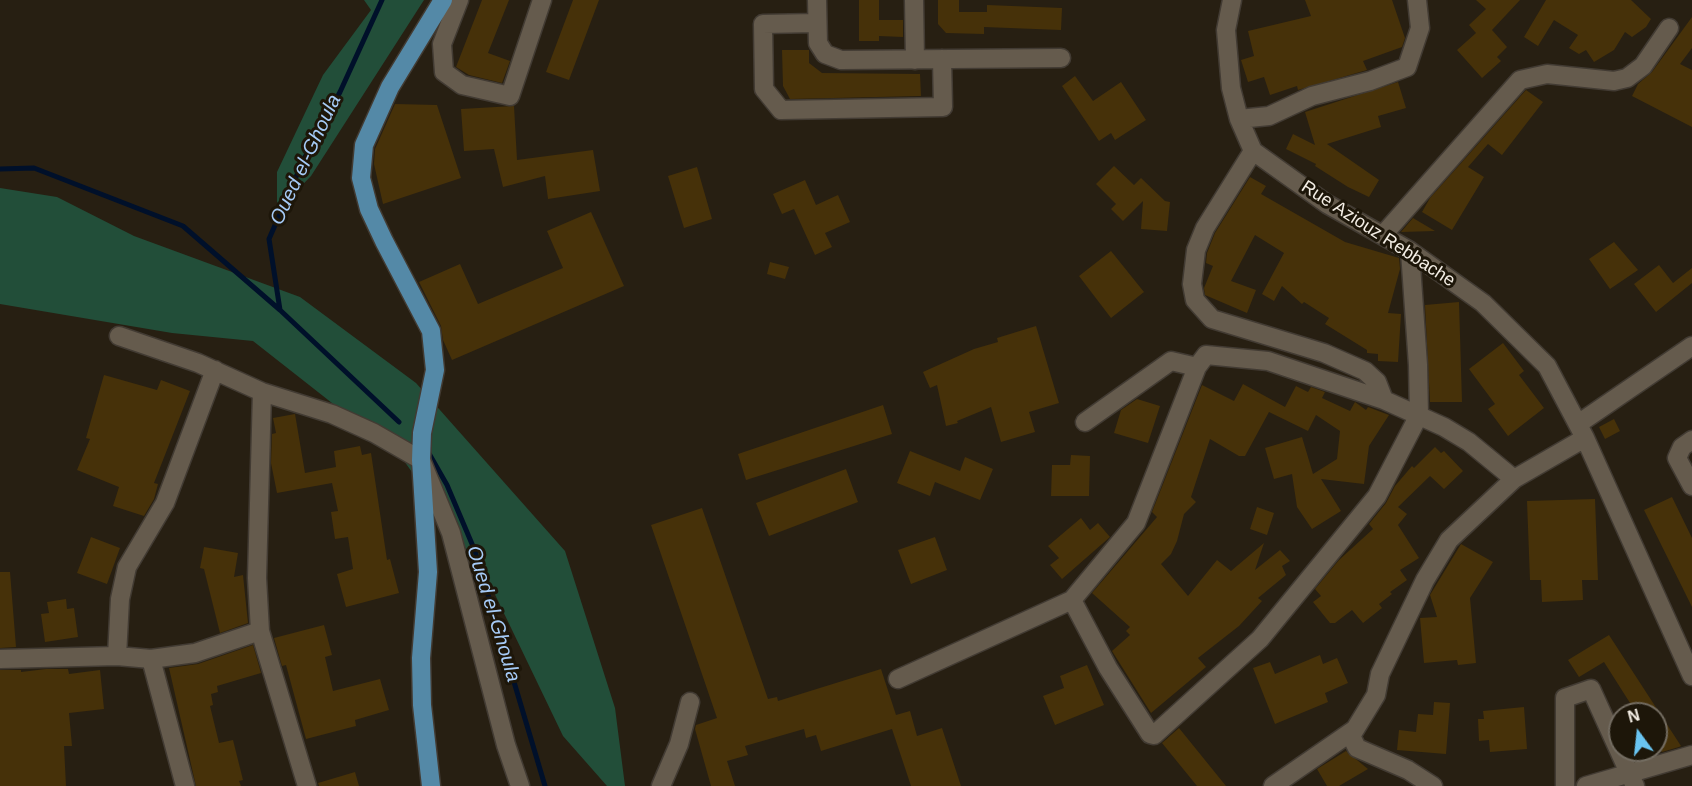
<!DOCTYPE html>
<style>
body{margin:0}
#map{position:relative;width:1692px;height:786px;overflow:hidden;background:#271f12;font-family:Helvetica,sans-serif}
canvas{display:block}
.north{position:absolute;left:1608px;top:702px;width:60px;height:60px;box-sizing:border-box;background:#1d1609;border:2px solid #736c61;border-radius:50%;rotate:345deg;font-size:16px;font-weight:700;line-height:24px;text-align:center;color:#f4eee5}
.north::after{content:'';display:block;margin:auto;width:21px;height:27px;background:#69c4f1;clip-path:polygon(50% 0,100% 100%,50% 72%,0 100%)}
</style>
<div id="map">
<canvas width="1692" height="786"></canvas>
<div class="north">N</div>
</div>
<script>
const c = document.querySelector('canvas').getContext('2d');
c.lineJoin = 'round';
function fillPath(path, color) { c.fillStyle = color; c.fill(path, 'evenodd'); }
const poly = rows => new Path2D(rows.map(r => 'M' + r).join(''));
function stroke(path, color, width, dash) { c.strokeStyle = color; c.lineWidth = width; c.lineCap = dash ? 'butt' : 'round'; c.setLineDash(dash || []); c.stroke(path); }
function write(font, color, halo, rows, align = 'center') {
  c.font = font + ' Helvetica,sans-serif'; c.lineWidth = 6; c.setLineDash([]); c.textBaseline = 'middle'; c.strokeStyle = halo; c.fillStyle = color; for (const [text, x, y, turn = 0] of rows) {
    c.save(); c.translate(x, y); c.rotate((+turn || 0) * Math.PI / 180); c.textAlign = isNaN(turn) ? turn : align; if (halo) c.strokeText(text, 0, 0); c.fillText(text, 0, 0); c.restore();
  }
}
const forest = poly([
 [364,0,424,0,311,176,277,211,277,172,323,75,371,10],
 [0,188,57,197,134,236,300,297,416,383,565,551,615,708,625,786,607,786,563,736,488,580,402,458,253,341,172,333,0,304]
]);
const stream = poly([
 [382,0,340,92,303,161,269,239,280,310,399,422],
 [0,169,34,168,183,226,280,310],
 [427,450,447,485,475,551,545,786]
]);
const building = poly([
 [482,0,509,0,488,53,510,61,502,83,469,75,456,67],
 [573,0,599,0,569,80,546,72],
 [859,0,879,0,879,20,903,20,903,37,879,36,879,41,859,41],
 [938,0,959,0,959,12,987,12,987,5,1062,8,1061,30,984,27,984,34,946,33,938,24],
 [1305,0,1392,0,1405,38,1402,47,1363,61,1367,70,1298,90,1297,86,1270,95,1264,77,1248,82,1241,60,1254,56,1248,31,1311,16],
 [1476,0,1520,0,1492,30,1507,47,1497,57,1501,61,1482,78,1457,50,1476,33,1469,25,1486,9],
 [1546,0,1631,0,1651,19,1646,27,1632,37,1625,32,1614,50,1594,62,1586,50,1579,54,1569,48,1578,35,1554,20,1538,46,1524,37],
 [1692,17,1692,48,1680,64,1692,70,1692,127,1632,96,1638,84,1652,72],
 [782,50,809,50,809,63,822,73,920,74,921,96,790,99,783,86],
 [1075,76,1093,101,1121,82,1146,120,1115,140,1111,133,1099,141,1062,86],
 [1398,82,1406,108,1378,116,1381,127,1327,144,1379,180,1369,197,1348,187,1315,166,1316,164,1286,149,1293,134,1315,145,1305,112],
 [1526,90,1543,102,1502,155,1488,144,1468,167,1484,177,1452,230,1422,212,1430,198],
 [395,104,437,105,461,178,383,204,374,164,375,149],
 [514,106,517,160,593,150,600,191,548,199,545,176,503,187,494,149,464,151,461,109],
 [1114,166,1134,185,1141,178,1165,201,1170,202,1167,231,1141,229,1143,201,1123,221,1111,209,1116,204,1096,184],
 [697,167,712,219,684,228,668,176],
 [1250,177,1266,186,1261,194,1345,242,1399,258,1400,269,1388,313,1401,314,1398,362,1378,361,1378,354,1367,353,1367,350,1325,324,1329,318,1304,302,1302,304,1282,286,1274,301,1262,294,1284,253,1255,235,1231,281,1256,290,1247,313,1205,295,1204,288,1213,266,1206,263,1207,253,1215,233],
 [805,180,816,205,838,195,850,222,825,233,832,247,815,255,794,209,782,214,773,194],
 [591,212,624,286,452,360,443,340,441,326,419,282,460,264,478,304,563,268,547,231],
 [1413,218,1435,231,1401,232],
 [1614,242,1638,270,1610,289,1589,259],
 [1111,251,1144,292,1111,318,1079,276],
 [770,262,789,267,785,279,767,274],
 [1659,265,1673,283,1692,268,1692,283,1656,312,1634,284],
 [1459,302,1462,402,1430,402,1425,305],
 [1036,326,1059,403,1029,412,1035,432,1001,442,991,407,957,421,958,423,946,426,937,385,930,388,923,372,974,349,998,342,997,338],
 [1503,343,1524,371,1519,375,1544,408,1508,436,1488,409,1495,404,1469,369],
 [104,375,157,390,161,380,190,391,154,483,158,484,154,499,144,516,113,506,119,487,77,470,90,439,86,438],
 [1243,384,1285,407,1296,386,1308,392,1311,387,1325,392,1322,398,1350,411,1355,402,1366,410,1368,407,1389,415,1369,446,1364,484,1321,479,1341,511,1312,529,1297,507,1292,474,1274,479,1265,448,1302,437,1313,474,1337,459,1340,431,1316,415,1308,431,1269,412,1245,456,1239,456,1210,439,1191,497,1196,502,1184,514,1177,541,1171,554,1161,564,1188,596,1217,560,1231,571,1264,543,1255,570,1280,550,1290,561,1282,566,1286,575,1258,598,1262,601,1239,626,1198,658,1206,667,1151,713,1112,651,1130,635,1126,631,1130,627,1092,593,1157,517,1152,512,1202,385,1234,401],
 [1137,399,1160,406,1148,443,1114,433,1121,410],
 [883,405,892,434,746,480,738,454],
 [295,414,305,473,336,467,334,451,360,446,362,455,371,453,387,560,390,559,399,593,346,607,337,574,353,569,348,537,335,539,331,512,338,511,332,483,277,493,271,463,272,434,276,433,273,418],
 [1614,419,1620,431,1605,439,1599,427],
 [1435,447,1441,453,1444,451,1463,471,1444,489,1430,476,1398,507,1407,514,1398,525,1419,558,1400,570,1407,580,1390,592,1392,594,1379,604,1382,608,1363,623,1352,610,1335,623,1330,623,1313,602,1321,596,1315,589,1339,560,1373,529,1369,524,1386,503,1395,486,1412,466,1414,468],
 [910,451,960,471,965,457,993,469,980,500,935,482,930,496,897,483],
 [1071,455,1090,456,1089,496,1051,496,1052,465,1070,465],
 [846,469,858,502,769,536,756,503],
 [1672,497,1692,538,1692,607,1644,510],
 [1595,499,1598,580,1582,580,1583,600,1542,602,1541,580,1530,580,1527,501],
 [1257,507,1274,513,1267,535,1250,529],
 [702,508,768,699,777,697,778,701,881,669,896,715,910,711,917,736,942,728,961,786,911,786,892,729,821,751,816,735,806,738,804,729,745,746,748,755,727,761,735,786,711,786,695,729,696,725,717,718,651,525],
 [1081,518,1090,530,1098,523,1110,537,1062,579,1050,565,1059,558,1048,546],
 [91,537,120,548,107,584,77,573],
 [935,537,947,570,911,584,898,550],
 [1461,544,1493,562,1470,598,1476,663,1458,665,1457,660,1424,663,1420,618,1437,617,1430,595],
 [204,547,238,553,234,577,243,575,248,623,220,633,204,569,200,568],
 [0,572,10,572,16,647,0,648],
 [66,599,67,609,74,608,78,637,45,642,41,614,49,613,47,602],
 [324,625,332,655,325,657,333,691,380,679,389,710,355,720,356,726,306,739,286,665,282,666,274,638],
 [1609,635,1681,746,1679,747,1662,752,1656,743,1656,714,1637,714,1604,662,1579,677,1568,660],
 [253,645,261,673,217,686,218,692,211,694,213,705,210,706,219,743,233,740,243,780,239,781,241,786,196,786,169,668,198,664],
 [1320,655,1323,664,1337,658,1348,683,1325,693,1328,702,1275,724,1253,668,1270,662,1275,674],
 [1087,665,1104,705,1055,725,1043,696,1064,688,1060,676],
 [46,669,68,669,69,674,100,670,104,709,69,713,72,746,64,746,66,786,0,786,0,670,21,670,21,672],
 [1434,702,1450,703,1446,754,1397,750,1399,730,1416,732,1418,714,1433,715],
 [1524,707,1527,749,1490,752,1489,740,1479,741,1478,719,1484,719,1483,711],
 [1179,728,1226,786,1197,786,1162,743],
 [1346,751,1368,769,1339,786,1327,786,1317,769],
 [355,772,359,786,319,786,318,783]
]);
const minor = poly([
 [459,0,442,44,444,72,462,85,510,96,542,0],
 [817,0,818,43,825,54,841,60,1061,58],
 [914,0,915,60],
 [1232,0,1226,30,1231,88,1239,119,1253,151,1327,204,1410,251,1483,303,1547,366,1585,438,1692,676],
 [816,23,763,24,764,89,781,110,943,107,942,59],
 [1239,119,1269,116,1312,96,1370,81,1407,67,1420,28,1417,0],
 [1253,151,1205,228,1196,250,1192,284,1195,300,1212,319,1324,353,1365,371,1377,382,1384,400],
 [1383,235,1520,80,1547,74,1614,81,1627,78,1643,66,1669,28],
 [119,336,198,363,262,392,332,414,374,433,421,460,451,533,506,745,520,786],
 [262,392,257,578,260,631,307,786],
 [1085,422,1171,361,1197,367],
 [1578,424,1692,346],
 [1692,440,1682,447,1677,458,1692,486],
 [1072,600,1108,668,1150,734,1154,735,1260,639,1377,496,1419,415,1418,365,1410,251],
 [117,656,120,599,127,567,165,503,215,370],
 [0,659,117,656,151,659,195,653,260,631],
 [151,659,185,786],
 [898,679,1072,600,1136,523,1197,367,1206,355,1268,361,1384,400,1444,427,1469,442,1514,479],
 [661,786,679,744,690,702],
 [1273,786,1354,730],
 [1433,786,1408,770,1357,748,1351,736,1376,695,1380,674,1425,580,1449,540,1514,479,1585,438],
 [1565,786,1565,698,1591,689,1635,786],
 [1586,786,1692,755]
]);
const major = poly([
 [431,786,422,705,421,658,428,572,421,460,422,433,435,370,431,331,384,241,369,209,361,178,364,145,390,87,443,0]
]);
const streetNames = [
 ["Rue Aziouz Rebbache",1378,234,33]
];
const waterNames = [
 ["Oued el-Ghoula",306,160,-65],
 ["Oued el-Ghoula",493,614,73]
];
fillPath(forest, '#224e39');
stroke(stream, '#00102a', 5);
fillPath(building, '#463109');
stroke(minor, '#423b33', 21);
stroke(major, '#423b33', 21);
stroke(minor, '#655b4d', 18);
stroke(major, '#5489a7', 18);
write('18px', '#f4eee5', '#1d1609', streetNames);
write('italic 20px', '#a6cbf7', '#1d1609', waterNames);
</script>
